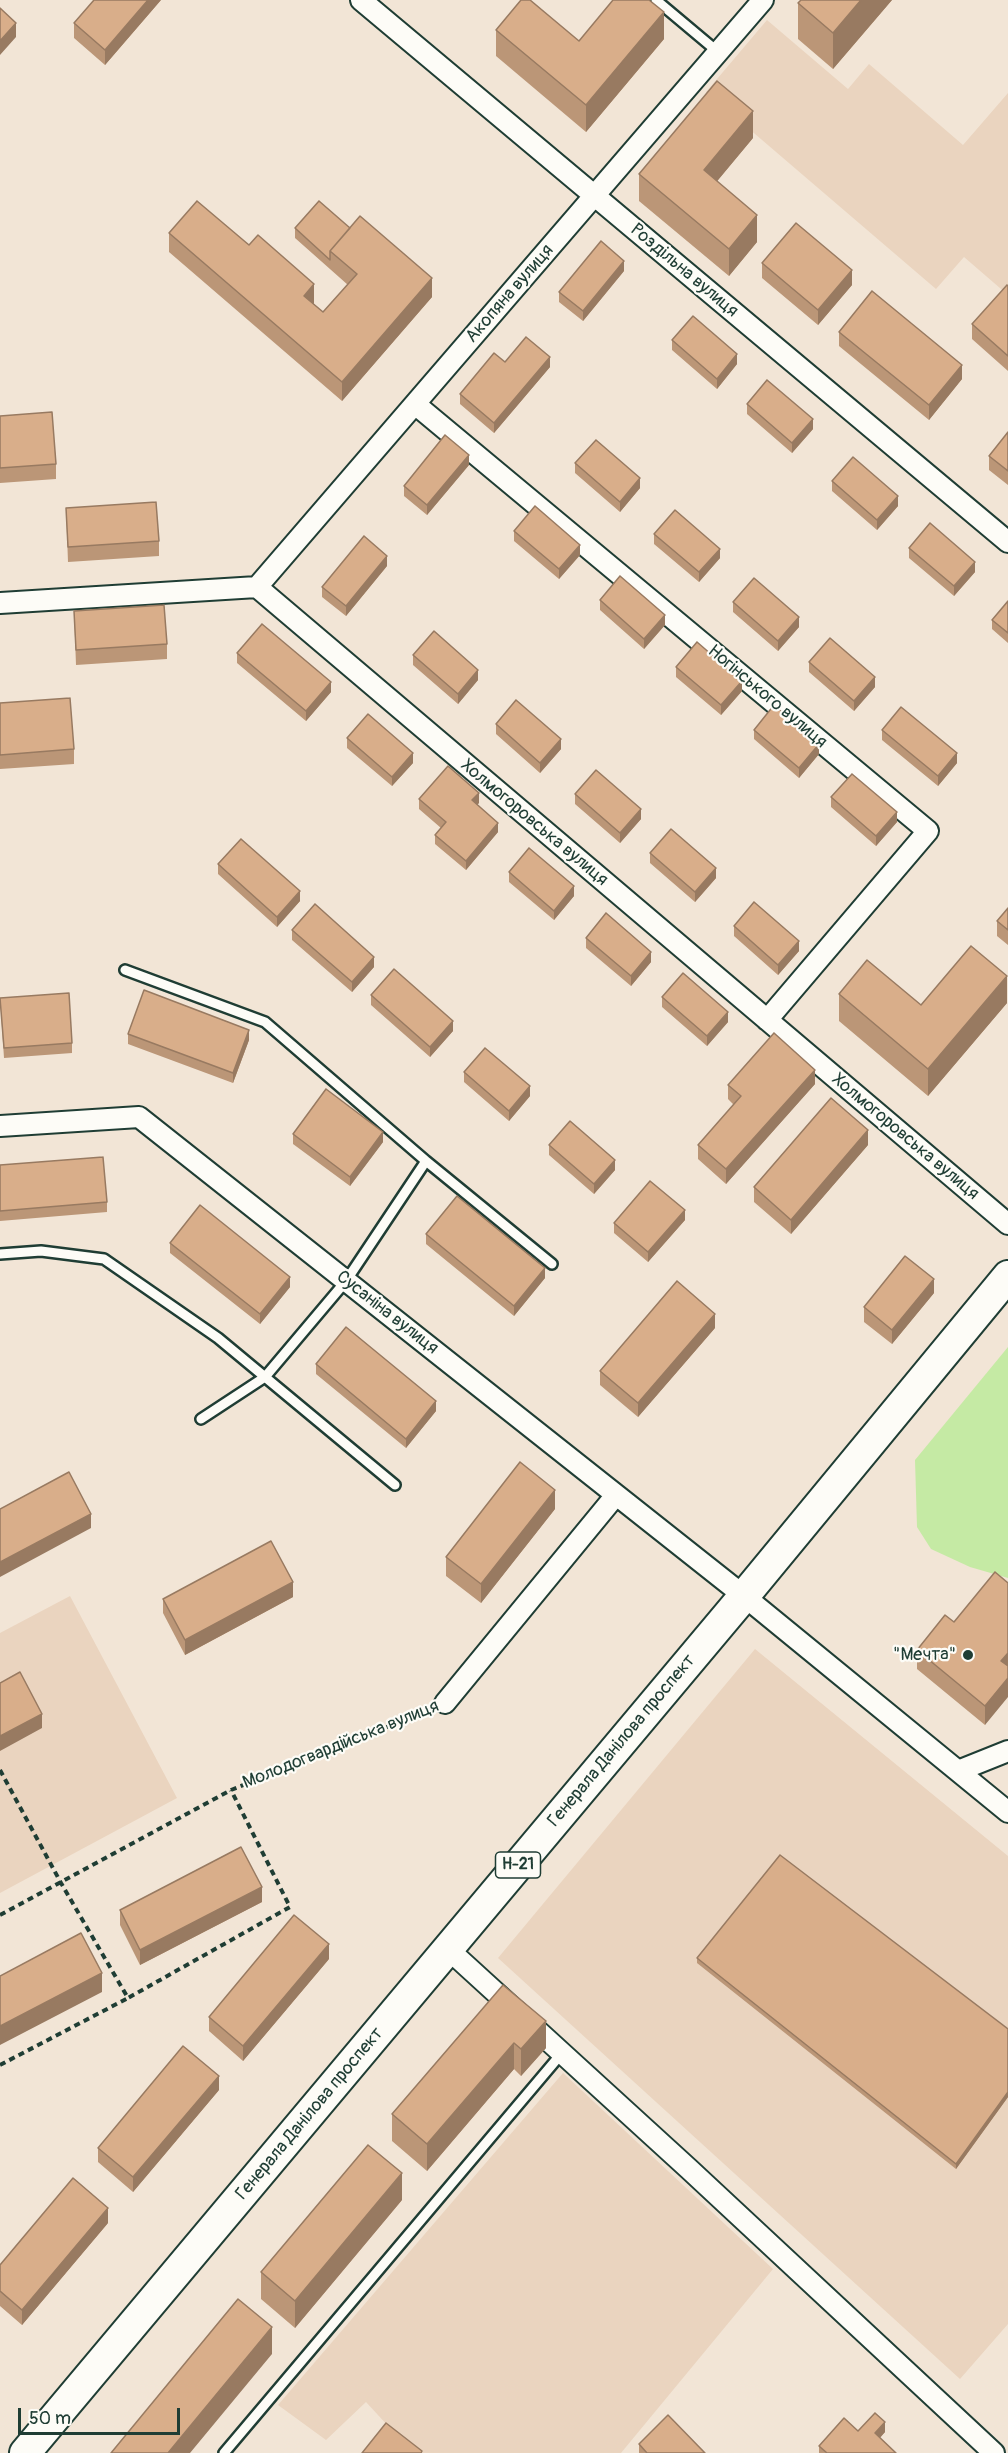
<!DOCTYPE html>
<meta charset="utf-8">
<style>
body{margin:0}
#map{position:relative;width:1008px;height:2453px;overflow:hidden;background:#f2e5d6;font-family:Pangolin,sans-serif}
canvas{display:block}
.scale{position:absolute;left:18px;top:2408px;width:162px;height:27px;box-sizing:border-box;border:3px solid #1f3d34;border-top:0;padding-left:8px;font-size:18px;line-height:21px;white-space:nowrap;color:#1f3d34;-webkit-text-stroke:4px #fdfcf7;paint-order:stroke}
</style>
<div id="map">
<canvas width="1008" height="2453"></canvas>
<div class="scale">50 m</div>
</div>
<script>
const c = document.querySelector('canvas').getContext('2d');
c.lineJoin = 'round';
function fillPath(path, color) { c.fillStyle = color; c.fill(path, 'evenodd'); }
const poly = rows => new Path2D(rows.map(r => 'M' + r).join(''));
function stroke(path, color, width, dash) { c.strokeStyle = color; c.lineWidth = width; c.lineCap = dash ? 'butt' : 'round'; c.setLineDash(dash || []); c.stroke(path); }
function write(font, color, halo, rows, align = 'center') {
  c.font = font + ' Pangolin,sans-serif'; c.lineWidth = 4.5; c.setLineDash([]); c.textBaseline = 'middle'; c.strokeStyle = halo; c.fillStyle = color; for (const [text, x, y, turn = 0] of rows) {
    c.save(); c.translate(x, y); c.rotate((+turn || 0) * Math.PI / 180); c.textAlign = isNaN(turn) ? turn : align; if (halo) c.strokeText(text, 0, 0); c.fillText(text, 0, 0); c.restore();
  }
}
const built = poly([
 [767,20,848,89,869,64,963,145,1008,93,1008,295,964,257,936,289,706,92],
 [70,1596,177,1798,0,1893,0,1633],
 [755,1649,1008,1856,1008,2324,960,2379,498,1958],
 [563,2073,773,2269,621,2453,413,2453,366,2402,326,2440,278,2405]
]);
const green = poly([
 [1008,1347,1008,1578,970,1567,931,1549,917,1527,915,1460]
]);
const path = poly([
 [0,1770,61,1883,128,1998,290,1907,231,1790],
 [0,1915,231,1790,429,1710],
 [0,2065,128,1998]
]);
const service = poly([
 [656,0,718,52],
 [125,970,265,1022,426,1161,552,1264],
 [0,1254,41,1251,104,1259,218,1338,395,1485],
 [201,1419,265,1377,346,1281,426,1161],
 [224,2453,562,2053]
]);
const minor = poly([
 [361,0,1008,542],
 [415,404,928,831,767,1020],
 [257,587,763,0],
 [0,603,257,587,1008,1224],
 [0,1126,139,1117,744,1596,1008,1812],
 [445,1703,616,1495],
 [958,1771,1008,1751],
 [448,1949,689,2169,994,2453]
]);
const primary = poly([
 [25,2453,744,1596,1008,1276]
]);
const wall = poly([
 [161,0,105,65,74,38,74,23],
 [801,0,892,0,833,69,798,39,798,3],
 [496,30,579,41,664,39,586,132,496,56],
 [753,138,717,181,757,242,729,276,639,201,639,174],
 [295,228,432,297,342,401,169,252,169,233,314,303,314,304,323,312,348,285,295,238],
 [762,263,852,285,818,325,762,278],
 [624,271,583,321,559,302,559,292],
 [1008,286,1008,371,972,339,972,324],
 [839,332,962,379,929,420,839,346],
 [672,340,737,364,717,389,672,350],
 [505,362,550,367,494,433,460,404,460,394],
 [747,404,813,429,792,453,747,414],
 [0,416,56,464,56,479,0,483],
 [1008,432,1008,485,989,470,989,456],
 [575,463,640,488,620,512,575,473],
 [469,465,427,515,404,496,404,486],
 [832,481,898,506,877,530,832,491],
 [66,508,159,541,159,556,68,562],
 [514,531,580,555,559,579,514,541],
 [654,534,720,558,699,582,654,544],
 [909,548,975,572,954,596,909,558],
 [387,566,346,616,322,597,322,587],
 [600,600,665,625,644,649,600,610],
 [1008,601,1008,643,992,629,992,620],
 [733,602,799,627,778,651,733,612],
 [74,611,167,644,167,659,76,665],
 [237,653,331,692,306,721,237,663],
 [413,655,478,680,458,704,413,665],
 [809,662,875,687,854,711,809,672],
 [676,667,742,691,721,715,676,677],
 [0,703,74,749,74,764,0,769],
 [496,724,561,749,540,773,496,734],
 [754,730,819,754,799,778,754,739],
 [882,730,957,763,938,786,882,740],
 [347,738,413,763,392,786,347,748],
 [575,794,641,819,620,843,575,804],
 [831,797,897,822,876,846,831,807],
 [419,799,479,803,477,804,498,832,466,870,435,844,435,835,441,828,419,809],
 [650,853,716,878,695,902,650,863],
 [218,864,300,901,277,927,218,874],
 [509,872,574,896,554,920,509,882],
 [1008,908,1008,945,997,936,997,921],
 [734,926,799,951,778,975,734,936],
 [292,930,374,967,352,992,292,940],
 [586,938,651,962,631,986,586,948],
 [839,994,921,1005,1007,1003,928,1096,839,1021],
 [371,995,453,1031,430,1057,371,1005],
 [662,997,728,1022,707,1046,662,1007],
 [0,998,72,1043,72,1053,4,1058],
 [128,1034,249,1040,233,1083,128,1044],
 [464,1072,530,1096,509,1121,464,1082],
 [815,1084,726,1184,698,1159,698,1145,734,1105,728,1099,728,1085],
 [293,1134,383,1142,350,1186,293,1144],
 [549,1145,615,1170,594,1194,549,1155],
 [868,1145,791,1234,754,1202,754,1187],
 [0,1165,107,1202,107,1212,0,1221],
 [685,1220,648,1262,614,1233,614,1223],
 [426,1234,545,1278,514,1316,426,1244],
 [170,1243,290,1287,260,1324,170,1253],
 [934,1293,892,1344,864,1322,864,1307],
 [715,1328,638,1417,600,1385,600,1371],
 [316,1364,436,1411,406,1448,316,1374],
 [555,1509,481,1603,446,1576,446,1557],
 [1008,1583,985,1725,917,1669,917,1650],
 [293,1597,185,1655,163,1613,163,1599],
 [262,1902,140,1965,120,1925,120,1910],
 [697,1958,1008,2029,1008,2097,956,2169,697,1963],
 [329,1959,243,2061,209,2031,209,2017],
 [503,1985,546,2048,521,2076,514,2069,427,2171,392,2141,392,2114],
 [219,2090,133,2192,98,2162,98,2148],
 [402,2200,295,2328,261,2299,261,2272],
 [108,2223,22,2325,0,2306,0,2265],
 [858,2431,885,2432,880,2438,896,2453,819,2453,819,2446],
 [639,2444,705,2453,639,2453]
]);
const shadedWall = poly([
 [148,0,161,0,105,65,105,50],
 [861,0,892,0,833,69,833,33],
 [664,12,664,39,586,132,586,105],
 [16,23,16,37,0,55,0,41],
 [753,111,753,138,704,197,704,170],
 [757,215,757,242,729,276,729,249],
 [624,261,624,271,583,321,583,311],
 [852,270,852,285,818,325,818,310],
 [432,278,432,297,342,401,342,382],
 [314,284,314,303,304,315,304,296],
 [737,354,737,364,717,389,717,379],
 [550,357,550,367,494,433,494,423],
 [962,365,962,379,929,420,929,405],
 [813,419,813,429,792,453,792,443],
 [469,455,469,465,427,515,427,505],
 [640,478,640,488,620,512,620,502],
 [898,496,898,506,877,530,877,520],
 [580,545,580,555,559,579,559,569],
 [720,549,720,558,699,582,699,572],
 [387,556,387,566,346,616,346,606],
 [975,562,975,572,954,596,954,586],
 [665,615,665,625,644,649,644,639],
 [799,617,799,627,778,651,778,641],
 [478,670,478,680,458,704,458,694],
 [875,677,875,687,854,711,854,701],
 [742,681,742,691,721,715,721,705],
 [331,682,331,692,306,721,306,711],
 [561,739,561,749,540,773,540,763],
 [819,744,819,754,799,778,799,768],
 [413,753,413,763,392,786,392,777],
 [957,753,957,763,938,786,938,776],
 [479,793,479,803,472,810,472,800],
 [641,809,641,819,620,843,620,833],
 [897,812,897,822,876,846,876,836],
 [498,823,498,832,466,870,466,861],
 [716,868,716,878,695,902,695,892],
 [574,886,574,896,554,920,554,911],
 [300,891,300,901,277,927,277,917],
 [799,941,799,951,778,975,778,965],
 [651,952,651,962,631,986,631,976],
 [374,957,374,967,352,992,352,982],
 [1007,976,1007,1003,928,1096,928,1069],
 [728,1012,728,1022,707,1046,707,1036],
 [453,1021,453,1031,430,1057,430,1047],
 [249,1030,249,1040,233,1083,233,1073],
 [815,1070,815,1084,726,1184,726,1169],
 [530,1086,530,1096,509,1121,509,1111],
 [868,1130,868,1145,791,1234,791,1220],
 [383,1132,383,1142,350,1186,350,1177],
 [615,1160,615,1170,594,1194,594,1184],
 [685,1210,685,1220,648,1262,648,1252],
 [545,1268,545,1278,514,1316,514,1306],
 [290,1277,290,1287,260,1324,260,1314],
 [934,1279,934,1293,892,1344,892,1330],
 [715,1314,715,1328,638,1417,638,1403],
 [436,1401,436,1411,406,1448,406,1439],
 [555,1490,555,1509,481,1603,481,1584],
 [91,1514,91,1528,0,1577,0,1562],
 [293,1582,293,1597,185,1655,185,1640],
 [1008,1653,1008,1672,1001,1661],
 [1008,1678,1008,1697,985,1725,985,1706],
 [42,1714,42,1728,0,1751,0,1736],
 [262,1887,262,1902,140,1965,140,1950],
 [329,1944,329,1959,243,2061,243,2046],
 [102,1973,102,1992,0,2045,0,2026],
 [546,2021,546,2048,521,2076,521,2049],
 [514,2043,514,2069,427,2171,427,2144],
 [219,2076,219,2090,133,2192,133,2177],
 [1008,2092,1008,2097,956,2169,956,2164],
 [402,2173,402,2200,295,2328,295,2301],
 [108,2208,108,2223,22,2325,22,2310],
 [272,2327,272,2354,190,2453,168,2453],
 [885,2422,885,2432,875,2443,875,2433]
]);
const building = poly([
 [94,0,148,0,105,50,74,23,94,0],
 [521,0,530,0,579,41,613,0,649,0,664,12,586,105,496,30,521,0],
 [801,0,861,0,833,33,798,3,801,0],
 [0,8,16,23,0,41,0,8],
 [717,81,753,111,704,170,757,215,729,249,639,174,717,81],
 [197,201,249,245,258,235,314,284,304,296,323,312,357,274,330,251,360,216,432,278,342,382,169,233,197,201],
 [319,201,350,228,330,251,330,260,295,228,319,201],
 [796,223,852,270,818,310,762,263,796,223],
 [601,241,624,261,583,311,559,292,601,241],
 [1007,285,1008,286,1008,356,972,324,1007,285],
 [872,291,962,365,929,405,839,332,872,291],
 [693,316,737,354,717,379,672,340,693,316],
 [526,337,550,357,494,423,460,394,494,353,505,362,526,337],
 [767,380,813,419,792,443,747,404,767,380],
 [52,412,56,464,0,468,0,416,52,412],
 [1008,432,1008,471,989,456,1008,432],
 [445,435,469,455,427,505,404,486,445,435],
 [596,440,640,478,620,502,575,463,596,440],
 [853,457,898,496,877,520,832,481,853,457],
 [156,502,159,541,68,547,66,508,156,502],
 [535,506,580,545,559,569,514,531,535,506],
 [675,510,720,549,699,572,654,534,675,510],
 [930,523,975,562,954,586,909,548,930,523],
 [364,536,387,556,346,606,322,587,364,536],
 [620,576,665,615,644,639,600,600,620,576],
 [754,578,799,617,778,641,733,602,754,578],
 [1008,601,1008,633,992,620,1008,601],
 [164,605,167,644,76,650,74,611,164,605],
 [262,624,331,682,306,711,237,653,262,624],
 [434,631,478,670,458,694,413,655,434,631],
 [830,638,875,677,854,701,809,662,830,638],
 [697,642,742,681,721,705,676,667,697,642],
 [70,698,74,749,0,755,0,703,70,698],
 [516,700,561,739,540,763,496,724,516,700],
 [774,705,819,744,799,768,754,730,774,705],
 [901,707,957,753,938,776,882,730,901,707],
 [368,714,413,753,392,777,347,738,368,714],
 [448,766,479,793,472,800,498,823,466,861,435,835,446,822,419,799,448,766],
 [596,770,641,809,620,833,575,794,596,770],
 [852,774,897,812,876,836,831,797,852,774],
 [671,829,716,868,695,892,650,853,671,829],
 [241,839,300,891,277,917,218,864,241,839],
 [529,848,574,886,554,911,509,872,529,848],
 [754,902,799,941,778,965,734,926,754,902],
 [315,904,374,957,352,982,292,930,315,904],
 [1008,908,1008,930,997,921,1008,908],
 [606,913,651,952,631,976,586,938,606,913],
 [971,946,1007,976,928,1069,839,994,867,960,921,1005,971,946],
 [394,969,453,1021,430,1047,371,995,394,969],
 [683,973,728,1012,707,1036,662,997,683,973],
 [144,990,249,1030,233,1073,128,1034,144,990],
 [69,993,72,1043,4,1048,0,998,69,993],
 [774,1033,815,1070,726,1169,698,1145,741,1096,728,1085,774,1033],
 [485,1048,530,1086,509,1111,464,1072,485,1048],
 [326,1089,383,1132,350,1177,293,1134,326,1089],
 [831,1098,868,1130,791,1220,754,1187,831,1098],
 [570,1121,615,1160,594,1184,549,1145,570,1121],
 [103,1157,107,1202,0,1211,0,1165,103,1157],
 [650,1181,685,1210,648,1252,614,1223,650,1181],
 [457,1196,545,1268,514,1306,426,1234,457,1196],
 [200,1205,290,1277,260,1314,170,1243,200,1205],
 [905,1256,934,1279,892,1330,864,1307,905,1256],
 [677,1281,715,1314,638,1403,600,1371,677,1281],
 [346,1327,436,1401,406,1439,316,1364,346,1327],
 [520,1462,555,1490,481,1584,446,1557,520,1462],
 [69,1472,91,1514,0,1562,0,1509,69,1472],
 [271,1541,293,1582,185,1640,163,1599,271,1541],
 [995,1572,1008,1583,1008,1653,1001,1661,1008,1666,1008,1678,985,1706,917,1650,945,1615,954,1622,995,1572],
 [20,1672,42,1714,0,1736,0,1683,20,1672],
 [241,1847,262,1887,140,1950,120,1910,241,1847],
 [780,1855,1008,2029,1008,2092,956,2164,697,1958,780,1855],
 [294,1915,329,1944,243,2046,209,2017,294,1915],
 [81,1933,102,1973,0,2026,0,1976,81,1933],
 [503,1985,546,2021,521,2049,514,2043,427,2144,392,2114,503,1985],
 [183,2046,219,2076,133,2177,98,2148,183,2046],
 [368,2145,402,2173,295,2301,261,2272,368,2145],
 [73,2178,108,2208,22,2310,0,2291,0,2265,73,2178],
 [238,2299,272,2327,168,2453,111,2453,238,2299],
 [875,2413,885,2422,875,2433,896,2453,827,2453,819,2446,844,2418,858,2431,875,2413],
 [668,2415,705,2453,647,2453,639,2444,668,2415],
 [386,2423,422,2451,421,2453,362,2453,386,2423]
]);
const markers = [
 [968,1655,6,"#1f3d34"]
];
const shields = [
 [518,1865,45]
];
const shieldNames = [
 ["Н-21",518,1865]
];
const streetNames = [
 ["Роздільна вулиця",684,271,40],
 ["Акопяна вулиця",510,294,-49],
 ["Ногінського вулиця",767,697,40],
 ["Холмогоровська вулиця",534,823,40],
 ["Холмогоровська вулиця",905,1137,40],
 ["Сусаніна вулиця",387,1313,38],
 ["Генерала Данілова проспект",622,1741,-50],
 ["Молодогвардійська вулиця",341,1745,-22],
 ["Генерала Данілова проспект",310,2114,-50]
];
const poiNames = [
 ["\"Мечта\"",956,1655]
];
fillPath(built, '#ead4bf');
fillPath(green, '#c5eaa4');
stroke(service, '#1f3d34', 14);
stroke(minor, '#1f3d34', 24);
stroke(primary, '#1f3d34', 34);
stroke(path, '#1f3d34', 4, [6, 4.5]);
stroke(service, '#fdfcf7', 9);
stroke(minor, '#fdfcf7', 20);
stroke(primary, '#fdfcf7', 30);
fillPath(wall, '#bb9677');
fillPath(shadedWall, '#987a61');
fillPath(building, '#d9ae8a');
stroke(building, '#987a61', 1.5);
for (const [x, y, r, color] of markers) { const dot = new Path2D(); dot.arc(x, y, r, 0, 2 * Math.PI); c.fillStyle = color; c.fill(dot); stroke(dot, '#fdfcf7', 2); }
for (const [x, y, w] of shields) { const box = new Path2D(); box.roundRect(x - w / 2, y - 13, w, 26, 4.5); c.fillStyle = '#fdfcf7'; c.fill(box); stroke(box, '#1f3d34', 1.5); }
write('bold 16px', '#1f3d34', null, shieldNames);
write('18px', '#1f3d34', '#fdfcf7', streetNames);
write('18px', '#1f3d34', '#fdfcf7', poiNames, 'right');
</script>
